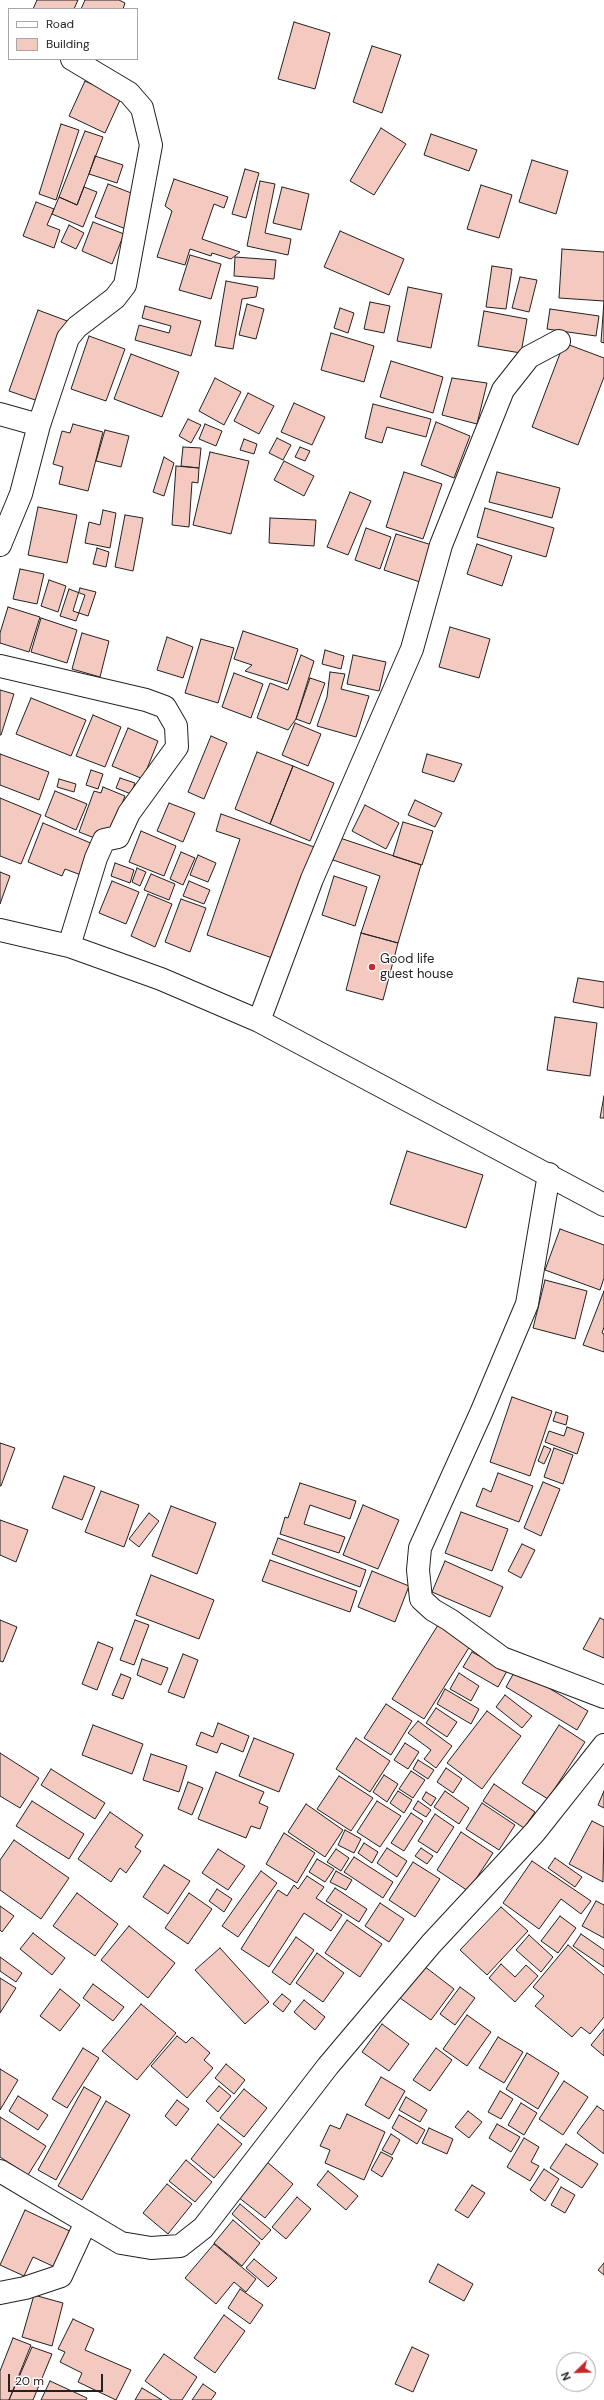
<!DOCTYPE html>
<style>
body{margin:0}
#map{position:relative;width:604px;height:2400px;overflow:hidden;background:#fff;font-family:"DM Sans",sans-serif}
canvas{display:block}
.legend{position:absolute;left:8px;top:8px;width:130px;height:52px;box-sizing:border-box;background:#fff;border:1px solid #a7a7a7;margin:0;padding:5px 7px;list-style:none;font-size:12px;color:#222}
.legend li{display:flex;align-items:center;gap:8px;height:20px}
.legend b{width:20px;border:1px solid #a7a7a7}
.north{position:absolute;left:556px;top:2352px;width:40px;height:40px;box-sizing:border-box;background:#fff;border:1px solid #a7a7a7;border-radius:50%;rotate:247deg;font-size:11px;font-weight:700;line-height:16px;text-align:center;color:#222}
.north::after{content:'';display:block;margin:auto;width:14px;height:18px;background:#c62828;clip-path:polygon(50% 0,100% 100%,50% 72%,0 100%)}
.scale{position:absolute;left:8px;top:2374px;width:95px;height:18px;box-sizing:border-box;border:2px solid #222;border-top:0;padding-left:5px;font-size:12px;line-height:14px;white-space:nowrap;color:#222;-webkit-text-stroke:3px #fff;paint-order:stroke}
</style>
<div id="map">
<canvas width="604" height="2400"></canvas>
<ul class="legend">
<li><b style="height:5px;background:#fff"></b>Road</li>
<li><b style="height:11px;background:#f3c9c0"></b>Building</li>
</ul>
<div class="north">N</div>
<div class="scale">20 m</div>
</div>
<script>
const c = document.querySelector('canvas').getContext('2d');
c.lineJoin = 'round';
function fillPath(path, color) { c.fillStyle = color; c.fill(path, 'evenodd'); }
const poly = rows => new Path2D(rows.map(r => 'M' + r).join(''));
function stroke(path, color, width, dash) { c.strokeStyle = color; c.lineWidth = width; c.lineCap = dash ? 'butt' : 'round'; c.setLineDash(dash || []); c.stroke(path); }
function write(font, color, halo, rows, align = 'center') {
  c.font = font + ' "DM Sans",sans-serif'; c.lineWidth = 3; c.setLineDash([]); c.textBaseline = 'middle'; c.strokeStyle = halo; c.fillStyle = color; for (const [text, x, y, turn = 0] of rows) {
    c.save(); c.translate(x, y); c.rotate((+turn || 0) * Math.PI / 180); c.textAlign = isNaN(turn) ? turn : align; if (halo) c.strokeText(text, 0, 0); c.fillText(text, 0, 0); c.restore();
  }
}
const building = poly([
 [37,0,78,0,74,9,33,9,37,0],
 [85,0,119,0,125,3,123,9,81,9,85,0],
 [294,22,330,33,315,89,278,79,294,22],
 [372,46,401,55,382,113,353,102,372,46],
 [85,81,121,98,105,133,69,116,85,81],
 [61,124,79,130,56,200,39,194,61,124],
 [381,128,406,144,374,195,350,181,381,128],
 [85,131,103,137,77,205,59,197,85,131],
 [431,134,477,150,469,171,424,155,431,134],
 [95,156,123,165,117,183,89,174,95,156],
 [532,160,568,171,556,214,519,202,532,160],
 [245,169,259,173,246,218,232,214,245,169],
 [174,179,228,197,224,208,214,204,202,239,240,252,231,259,212,253,211,256,190,249,185,265,157,257,172,211,165,206,174,179],
 [260,181,275,184,265,233,291,239,288,255,247,246,260,181],
 [108,184,139,196,126,229,95,217,108,184],
 [481,185,512,195,499,238,467,229,481,185],
 [84,187,97,192,83,227,52,214,59,197,77,205,84,187],
 [282,187,309,194,301,230,273,223,282,187],
 [36,202,54,209,47,225,60,230,54,248,23,236,36,202],
 [93,222,124,234,112,264,82,251,93,222],
 [69,225,84,233,76,249,61,242,69,225],
 [340,231,404,259,389,295,324,267,340,231],
 [562,249,604,252,604,343,601,342,604,301,559,298,562,249],
 [190,255,221,264,211,299,179,290,190,255],
 [235,257,276,260,274,279,234,276,235,257],
 [492,266,512,269,506,309,486,307,492,266],
 [520,277,537,280,529,312,512,308,520,277],
 [226,281,258,287,256,297,242,299,233,349,215,346,226,281],
 [408,287,442,294,431,348,397,341,408,287],
 [370,302,390,306,384,333,364,329,370,302],
 [247,304,264,309,256,339,239,335,247,304],
 [145,306,201,321,191,356,135,340,139,325,169,333,171,326,142,318,145,306],
 [340,308,354,313,348,333,334,328,340,308],
 [550,309,599,316,596,336,547,329,550,309],
 [38,310,70,322,41,402,9,391,38,310],
 [484,311,527,319,521,353,478,346,484,311],
 [331,333,374,346,364,382,321,370,331,333],
 [89,336,125,349,106,401,71,389,89,336],
 [564,343,604,358,604,377,578,445,532,427,564,343],
 [131,354,179,372,162,417,114,399,131,354],
 [391,361,443,377,433,413,380,397,391,361],
 [215,378,241,392,224,425,199,411,215,378],
 [452,378,487,383,477,424,442,415,452,378],
 [248,393,274,406,259,434,234,421,248,393],
 [294,403,325,417,312,445,281,432,294,403],
 [373,404,431,419,426,437,387,427,382,443,365,438,373,404],
 [188,419,201,425,191,443,179,436,188,419],
 [436,422,470,436,454,478,421,465,436,422],
 [73,424,103,432,88,491,59,484,63,467,53,464,62,431,70,433,73,424],
 [205,424,222,431,216,446,199,439,205,424],
 [105,430,129,436,121,467,96,461,105,430],
 [277,438,291,445,283,460,269,453,277,438],
 [244,439,257,444,254,454,240,450,244,439],
 [183,447,201,448,199,468,181,466,183,447],
 [300,447,310,451,305,461,295,457,300,447],
 [210,452,249,461,231,534,193,525,210,452],
 [164,457,174,463,164,496,153,492,164,457],
 [284,461,314,476,304,496,274,480,284,461],
 [176,466,199,468,198,483,192,482,189,527,172,525,176,466],
 [404,472,442,484,423,539,386,527,404,472],
 [497,472,560,488,552,518,489,502,497,472],
 [350,492,371,501,348,555,327,547,350,492],
 [38,507,77,515,67,563,28,555,38,507],
 [485,508,554,528,546,557,477,537,485,508],
 [103,510,116,513,110,548,85,543,89,522,100,525,103,510],
 [125,515,143,518,133,571,115,567,125,515],
 [270,518,316,520,314,546,269,543,270,518],
 [366,528,391,537,380,569,355,560,366,528],
 [396,534,432,545,420,582,384,570,396,534],
 [477,544,512,556,502,586,467,574,477,544],
 [97,548,109,552,106,567,93,564,97,548],
 [20,569,44,574,37,604,13,599,20,569],
 [49,580,66,586,58,612,41,606,49,580],
 [80,588,96,592,88,616,73,611,80,588],
 [69,589,85,595,76,621,60,616,69,589],
 [8,607,40,617,29,652,0,643,0,633,8,607],
 [41,618,77,630,67,663,31,652,41,618],
 [450,627,490,639,479,678,439,667,450,627],
 [243,631,298,649,287,684,245,671,252,665,234,659,243,631],
 [82,633,109,641,100,677,72,669,82,633],
 [167,637,193,647,183,678,157,670,167,637],
 [201,639,234,648,218,703,185,693,201,639],
 [325,650,344,656,341,669,322,664,325,650],
 [301,655,314,661,296,719,288,730,257,718,270,683,288,690,301,655],
 [353,655,386,662,379,691,347,684,353,655],
 [330,672,345,674,341,689,369,696,356,737,317,726,327,697,330,672],
 [234,673,263,684,251,718,222,707,234,673],
 [310,678,325,683,310,724,296,719,310,678],
 [0,690,14,694,1,735,0,735,0,690],
 [31,698,86,720,71,756,16,734,31,698],
 [93,715,121,727,105,767,76,756,93,715],
 [295,723,321,734,308,766,282,755,295,723],
 [128,728,158,741,143,779,112,766,128,728],
 [211,736,227,743,204,799,188,792,211,736],
 [257,752,293,766,270,824,235,809,257,752],
 [0,754,49,772,39,800,0,785,0,754],
 [427,754,462,764,454,782,422,772,427,754],
 [293,766,334,783,310,841,270,824,293,766],
 [91,770,103,774,98,789,86,785,91,770],
 [120,778,135,783,131,794,116,788,120,778],
 [59,779,76,784,74,792,57,787,59,779],
 [103,787,125,796,110,836,100,840,79,832,94,791,101,793,103,787],
 [55,791,87,804,76,830,45,816,55,791],
 [0,798,41,815,21,864,0,856,0,798],
 [415,800,442,813,435,827,408,815,415,800],
 [169,803,195,813,183,842,157,831,169,803],
 [365,805,399,823,386,849,352,831,365,805],
 [221,814,317,848,278,960,207,935,240,839,216,831,221,814],
 [403,822,433,831,422,865,393,856,403,822],
 [43,823,93,844,81,875,65,869,62,876,28,862,43,823],
 [141,831,176,846,164,876,129,862,141,831],
 [340,838,421,865,398,943,361,933,380,876,333,860,340,838],
 [181,852,195,858,183,885,170,879,181,852],
 [198,855,216,863,208,882,190,875,198,855],
 [115,863,134,870,130,883,111,876,115,863],
 [137,868,146,872,140,886,132,882,137,868],
 [0,872,10,876,0,904,0,872],
 [151,874,175,884,169,900,144,890,151,874],
 [334,876,367,887,355,926,322,915,334,876],
 [112,881,139,892,126,924,99,913,112,881],
 [189,881,210,890,204,904,183,896,189,881],
 [148,894,172,904,155,947,131,936,148,894],
 [181,899,206,908,190,952,165,942,181,899],
 [361,933,398,943,383,1000,346,990,361,933],
 [578,978,604,982,604,1008,573,1002,578,978],
 [555,1017,597,1023,590,1076,547,1070,555,1017],
 [604,1096,604,1118,600,1118,604,1096],
 [407,1151,483,1175,466,1228,390,1204,407,1151],
 [560,1229,604,1245,604,1278,600,1290,545,1270,560,1229],
 [545,1280,587,1291,575,1339,533,1328,545,1280],
 [604,1291,604,1327,602,1333,604,1334,604,1352,583,1345,604,1291],
 [512,1397,552,1411,530,1476,490,1462,512,1397],
 [556,1412,568,1416,566,1425,553,1421,556,1412],
 [567,1427,584,1433,577,1454,545,1442,549,1431,564,1436,567,1427],
 [0,1443,15,1448,1,1486,0,1486,0,1443],
 [544,1446,551,1449,544,1464,538,1461,544,1446],
 [554,1448,573,1455,563,1484,544,1477,554,1448],
 [498,1473,533,1486,519,1522,476,1506,483,1488,491,1492,498,1473],
 [64,1476,95,1487,82,1520,52,1508,64,1476],
 [543,1482,560,1489,541,1536,524,1528,543,1482],
 [300,1483,356,1501,350,1519,310,1505,304,1524,345,1537,339,1553,280,1534,285,1517,288,1518,300,1483],
 [101,1491,139,1505,124,1547,85,1532,101,1491],
 [363,1505,399,1520,378,1569,343,1555,363,1505],
 [171,1506,216,1523,197,1574,152,1556,171,1506],
 [461,1512,508,1529,492,1571,445,1553,461,1512],
 [149,1513,159,1521,139,1547,129,1539,149,1513],
 [0,1520,28,1530,16,1562,0,1555,0,1520],
 [278,1538,366,1570,360,1587,272,1554,278,1538],
 [522,1544,535,1550,521,1578,508,1571,522,1544],
 [270,1560,357,1591,350,1612,262,1581,270,1560],
 [445,1561,503,1587,490,1617,432,1592,445,1561],
 [372,1571,409,1586,395,1622,358,1607,372,1571],
 [151,1575,214,1600,199,1639,136,1615,151,1575],
 [600,1618,604,1620,604,1658,583,1649,600,1618],
 [0,1620,17,1627,3,1662,0,1661,0,1620],
 [135,1620,149,1625,134,1665,120,1660,135,1620],
 [438,1625,470,1646,424,1719,392,1699,438,1625],
 [98,1642,113,1648,97,1690,82,1684,98,1642],
 [472,1652,507,1671,498,1687,463,1667,472,1652],
 [183,1654,198,1660,184,1698,168,1692,183,1654],
 [142,1659,168,1668,161,1685,137,1675,142,1659],
 [516,1669,588,1711,577,1730,506,1687,516,1669],
 [459,1673,479,1686,471,1701,450,1689,459,1673],
 [121,1674,131,1678,123,1699,112,1695,121,1674],
 [445,1689,479,1709,471,1724,437,1704,445,1689],
 [505,1695,532,1716,522,1728,496,1707,505,1695],
 [386,1704,412,1721,391,1755,364,1738,386,1704],
 [436,1708,457,1722,447,1737,426,1723,436,1708],
 [487,1711,521,1736,482,1789,447,1763,487,1711],
 [418,1721,452,1746,436,1768,424,1759,431,1750,408,1733,418,1721],
 [218,1723,249,1736,243,1752,221,1743,217,1753,196,1745,201,1732,213,1737,218,1723],
 [93,1725,143,1744,132,1774,82,1755,93,1725],
 [559,1725,585,1742,548,1799,522,1783,559,1725],
 [254,1738,294,1754,279,1792,239,1776,254,1738],
 [356,1738,390,1761,370,1792,336,1769,356,1738],
 [405,1743,419,1752,408,1769,394,1760,405,1743],
 [0,1753,39,1778,20,1808,0,1796,0,1753],
 [151,1754,187,1766,179,1792,143,1780,151,1754],
 [418,1760,434,1770,428,1779,413,1769,418,1760],
 [446,1768,462,1779,453,1793,437,1782,446,1768],
 [51,1769,105,1803,95,1819,41,1785,51,1769],
 [411,1771,425,1780,413,1798,399,1789,411,1771],
 [216,1772,264,1792,259,1803,268,1807,260,1829,251,1826,246,1838,198,1819,216,1772],
 [384,1775,398,1784,387,1802,373,1792,384,1775],
 [339,1776,373,1798,351,1831,317,1809,339,1776],
 [188,1782,203,1788,192,1815,178,1809,188,1782],
 [494,1784,535,1812,524,1828,483,1801,494,1784],
 [398,1791,412,1800,404,1813,390,1803,398,1791],
 [445,1791,469,1808,459,1824,434,1807,445,1791],
 [604,1791,604,1808,598,1805,604,1791],
 [426,1792,436,1798,431,1806,422,1799,426,1792],
 [32,1801,84,1834,69,1859,16,1826,32,1801],
 [377,1801,401,1816,380,1847,357,1832,377,1801],
 [418,1801,431,1810,426,1817,413,1809,418,1801],
 [482,1803,515,1825,499,1850,466,1829,482,1803],
 [306,1804,343,1830,325,1857,288,1832,306,1804],
 [110,1812,143,1835,135,1847,141,1851,126,1873,120,1868,111,1882,78,1859,110,1812],
 [411,1813,423,1821,404,1851,391,1843,411,1813],
 [435,1814,454,1827,437,1853,418,1841,435,1814],
 [592,1821,604,1827,603,1882,569,1864,592,1821],
 [345,1830,361,1839,354,1853,338,1845,345,1830],
 [461,1832,493,1853,468,1891,437,1870,461,1832],
 [284,1833,315,1853,297,1883,266,1864,284,1833],
 [14,1840,69,1878,41,1919,0,1890,0,1860,14,1840],
 [364,1843,378,1852,372,1863,358,1853,364,1843],
 [387,1848,407,1861,397,1877,377,1863,387,1848],
 [421,1848,433,1856,427,1864,415,1856,421,1848],
 [218,1849,245,1866,228,1890,202,1873,218,1849],
 [336,1849,349,1858,341,1871,327,1862,336,1849],
 [354,1857,393,1882,383,1898,344,1872,354,1857],
 [555,1858,582,1877,575,1887,548,1868,555,1858],
 [317,1859,334,1869,325,1882,309,1872,317,1859],
 [532,1861,591,1901,581,1914,561,1899,539,1929,503,1903,532,1861],
 [413,1862,440,1879,415,1917,389,1900,413,1862],
 [164,1865,190,1881,168,1914,143,1897,164,1865],
 [261,1871,277,1883,238,1937,222,1926,261,1871],
 [336,1871,352,1880,346,1890,330,1882,336,1871],
 [307,1876,324,1887,316,1898,342,1915,331,1931,304,1913,269,1967,241,1949,278,1890,287,1896,294,1885,298,1889,307,1876],
 [335,1888,367,1909,359,1922,326,1901,335,1888],
 [217,1889,232,1899,224,1912,209,1901,217,1889],
 [77,1893,118,1924,95,1956,53,1926,77,1893],
 [189,1893,212,1909,188,1944,165,1928,189,1893],
 [596,1901,604,1905,604,1938,582,1926,596,1901],
 [380,1903,404,1919,389,1942,365,1926,380,1903],
 [0,1906,14,1916,2,1932,0,1930,0,1906],
 [501,1907,528,1931,487,1975,460,1950,501,1907],
 [560,1916,576,1928,558,1953,541,1941,560,1916],
 [347,1920,382,1944,360,1977,325,1953,347,1920],
 [129,1926,175,1963,148,1998,101,1960,129,1926],
 [33,1933,65,1958,52,1975,20,1949,33,1933],
 [581,1934,604,1950,604,1967,573,1946,581,1934],
 [529,1935,553,1957,541,1972,516,1950,529,1935],
 [296,1937,314,1950,290,1985,272,1972,296,1937],
 [568,1945,604,1975,604,2017,590,2034,581,2027,572,2037,535,2006,544,1996,533,1987,568,1945],
 [220,1948,269,2002,245,2024,195,1970,220,1948],
 [317,1953,344,1973,323,2002,296,1983,317,1953],
 [0,1957,22,1973,16,1982,0,1971,0,1957],
 [501,1964,515,1977,526,1965,538,1976,515,2002,489,1978,501,1964],
 [424,1966,454,1989,431,2020,400,1998,424,1966],
 [0,1978,16,1988,0,2013,0,1978],
 [93,1984,124,2007,113,2021,83,1998,93,1984],
 [460,1987,475,1998,455,2025,440,2014,460,1987],
 [60,1989,80,2005,60,2031,40,2016,60,1989],
 [282,1994,291,2001,283,2012,273,2004,282,1994],
 [304,2000,325,2017,315,2030,294,2012,304,2000],
 [141,2004,176,2033,137,2080,102,2051,141,2004],
 [467,2015,491,2032,467,2066,443,2049,467,2015],
 [382,2024,409,2044,389,2071,362,2052,382,2024],
 [604,2029,604,2056,591,2045,604,2029],
 [177,2036,186,2043,192,2037,210,2053,204,2060,213,2068,187,2098,151,2066,177,2036],
 [498,2037,523,2052,504,2083,479,2068,498,2037],
 [83,2048,99,2058,67,2108,52,2099,83,2048],
 [436,2048,452,2060,430,2091,413,2080,436,2048],
 [527,2053,559,2073,538,2109,506,2089,527,2053],
 [226,2064,245,2080,234,2094,215,2078,226,2064],
 [0,2069,18,2080,0,2110,0,2069],
 [381,2077,405,2091,389,2119,365,2105,381,2077],
 [564,2081,588,2097,563,2135,539,2119,564,2081],
 [219,2086,231,2096,218,2112,206,2101,219,2086],
 [84,2087,101,2097,56,2180,38,2170,84,2087],
 [244,2089,267,2108,244,2137,220,2118,244,2089],
 [500,2091,513,2099,501,2119,488,2112,500,2091],
 [18,2096,48,2115,38,2130,9,2111,18,2096],
 [406,2097,427,2110,420,2122,399,2110,406,2097],
 [177,2100,189,2109,176,2126,165,2116,177,2100],
 [106,2101,130,2115,82,2200,58,2186,106,2101],
 [521,2103,537,2113,524,2135,508,2125,521,2103],
 [597,2106,604,2111,604,2154,577,2133,597,2106],
 [468,2111,482,2122,469,2138,455,2127,468,2111],
 [347,2114,385,2132,364,2180,325,2163,330,2150,320,2146,330,2125,340,2129,347,2114],
 [399,2115,425,2130,417,2144,392,2128,399,2115],
 [0,2117,46,2146,28,2175,0,2157,0,2117],
 [218,2124,242,2144,214,2178,191,2159,218,2124],
 [497,2124,520,2137,511,2152,489,2138,497,2124],
 [429,2128,453,2139,447,2154,422,2143,429,2128],
 [391,2134,400,2140,392,2155,382,2150,391,2134],
 [524,2138,539,2147,531,2162,539,2166,530,2181,507,2167,524,2138],
 [566,2144,598,2164,582,2188,550,2168,566,2144],
 [381,2152,393,2158,382,2177,371,2170,381,2152],
 [186,2160,212,2182,195,2202,169,2181,186,2160],
 [267,2162,293,2184,265,2218,238,2197,267,2162],
 [544,2169,559,2179,545,2201,530,2190,544,2169],
 [328,2171,358,2196,346,2210,317,2185,328,2171],
 [167,2184,192,2204,168,2234,143,2213,167,2184],
 [472,2185,485,2193,468,2218,455,2210,472,2185],
 [561,2187,575,2195,565,2213,551,2205,561,2187],
 [297,2197,311,2209,286,2239,272,2227,297,2197],
 [240,2204,271,2230,262,2240,232,2214,240,2204],
 [25,2210,76,2234,59,2269,33,2257,24,2276,0,2265,25,2210],
 [233,2220,260,2243,242,2266,214,2243,233,2220],
 [214,2244,256,2279,246,2292,234,2282,216,2304,185,2278,214,2244],
 [254,2259,277,2278,268,2287,246,2268,254,2259],
 [604,2263,604,2275,598,2270,604,2263],
 [438,2264,473,2284,464,2301,429,2282,438,2264],
 [240,2289,263,2305,250,2324,228,2308,240,2289],
 [34,2295,63,2303,52,2346,22,2337,34,2295],
 [224,2315,245,2331,215,2373,194,2358,224,2315],
 [73,2319,94,2329,85,2350,131,2370,116,2400,78,2382,82,2373,60,2362,65,2352,58,2349,73,2319],
 [13,2338,31,2345,9,2400,0,2400,0,2371,13,2338],
 [32,2347,52,2354,33,2400,9,2400,32,2347],
 [412,2347,429,2355,413,2392,395,2384,412,2347],
 [164,2354,197,2377,182,2400,171,2400,145,2381,164,2354],
 [50,2381,87,2398,86,2400,41,2400,50,2381],
 [203,2384,216,2393,211,2400,192,2400,203,2384],
 [142,2388,162,2400,135,2400,142,2388]
]);
const minor = poly([
 [0,414,39,425],
 [0,545,21,494,39,425,68,338,77,327,115,298,125,285,151,145,142,108,129,93,72,59],
 [0,666,146,700,165,707,176,726,177,747,129,813,118,837,104,840,96,858,69,946],
 [0,930,69,946,161,979,259,1021,604,1205],
 [259,1021,312,879,412,649,441,545,503,390,529,357,559,341],
 [549,1174,527,1304,481,1413,420,1548,418,1570,421,1599,433,1610,450,1620,502,1658,604,1697],
 [0,2171,121,2243,151,2248,180,2246,203,2228,328,2066,431,1944,535,1832,604,1745],
 [0,2293,25,2288,61,2276,86,2222]
]);
const markers = [
 [372,967,4,"#c62828"]
];
const poiNames = [
 ["Good life",380,960],
 ["guest house",380,975]
];
fillPath(building, '#f3c9c0');
stroke(building, '#222', 1);
stroke(minor, '#222', 24);
stroke(minor, '#fff', 22);
for (const [x, y, r, color] of markers) { const dot = new Path2D(); dot.arc(x, y, r, 0, 2 * Math.PI); c.fillStyle = color; c.fill(dot); stroke(dot, '#fff', 1.5); }
write('13px', '#222', '#fff', poiNames, 'left');
</script>
